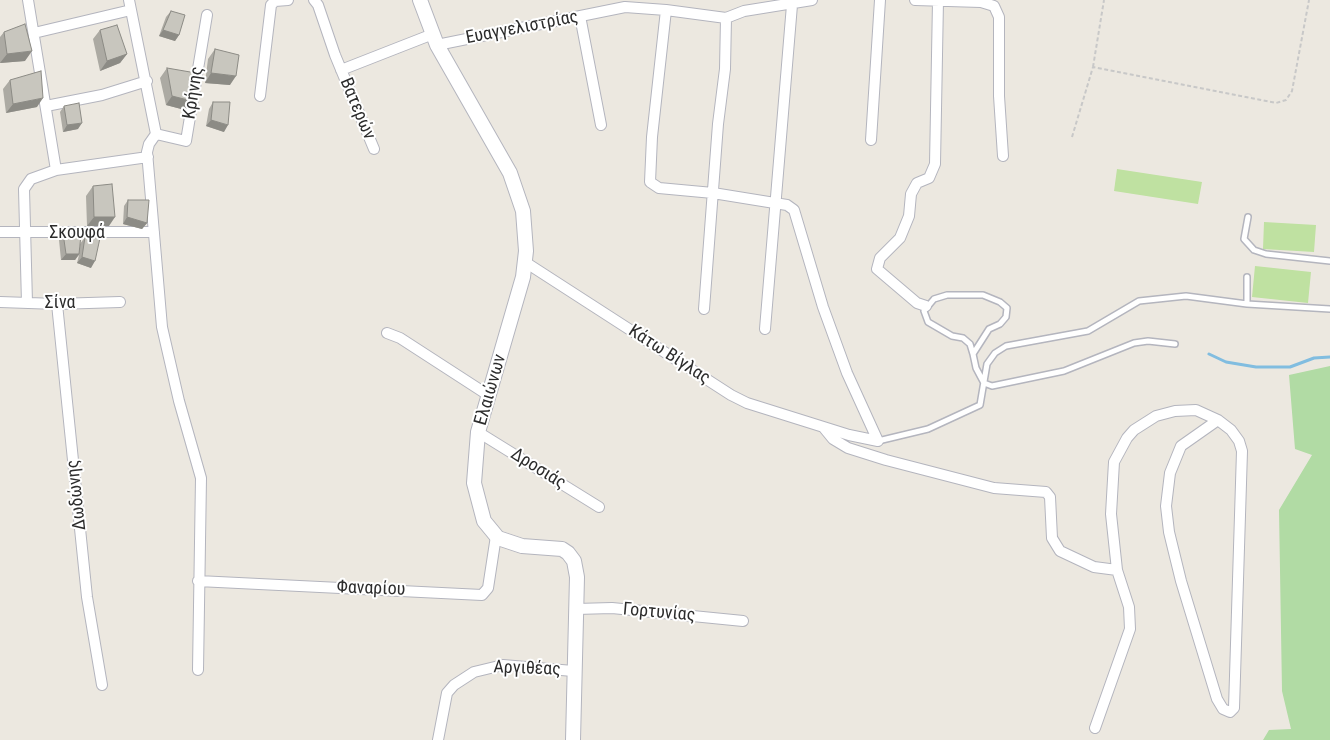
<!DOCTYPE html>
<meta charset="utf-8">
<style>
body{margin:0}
canvas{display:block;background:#ece8e0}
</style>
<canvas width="1330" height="740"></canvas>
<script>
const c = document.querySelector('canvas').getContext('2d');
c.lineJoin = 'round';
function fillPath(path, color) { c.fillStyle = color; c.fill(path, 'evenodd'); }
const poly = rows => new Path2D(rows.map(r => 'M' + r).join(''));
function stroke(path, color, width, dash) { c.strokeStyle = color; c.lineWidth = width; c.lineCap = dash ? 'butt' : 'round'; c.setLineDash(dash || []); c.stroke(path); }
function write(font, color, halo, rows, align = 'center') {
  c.font = font + ' "Roboto Condensed",sans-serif'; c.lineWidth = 4; c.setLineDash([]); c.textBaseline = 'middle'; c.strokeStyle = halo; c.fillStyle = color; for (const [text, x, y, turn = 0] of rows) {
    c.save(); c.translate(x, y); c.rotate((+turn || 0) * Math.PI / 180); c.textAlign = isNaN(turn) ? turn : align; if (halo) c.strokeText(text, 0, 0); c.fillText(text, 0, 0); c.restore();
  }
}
const green = poly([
 [1330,366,1330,740,1263,740,1269,730,1291,729,1282,691,1279,510,1312,455,1295,449,1289,375]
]);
const pitch = poly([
 [1117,169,1202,182,1198,204,1114,191],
 [1264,222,1316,225,1314,252,1263,249],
 [1255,266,1311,272,1308,303,1252,297]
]);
const stream = poly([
 [1209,354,1226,362,1256,367,1290,367,1314,358,1330,357]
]);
const path = poly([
 [1093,67,1104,0],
 [1072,137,1093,67,1276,103,1286,100,1292,91,1309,0]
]);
const service = poly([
 [1248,217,1244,239,1254,250,1266,254,1330,261],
 [1247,304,1247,277],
 [973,354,970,344,963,338,952,336,928,322,924,311,934,299,947,295,983,295,1000,302,1007,308,1006,317,1000,324,989,329,973,354,976,368,984,383,992,386,1064,371,1134,343,1148,341,1175,344],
 [878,441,928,429,980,405,987,364,995,353,1006,346,1088,331,1139,301,1186,296,1247,304,1330,309]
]);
const minor = poly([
 [129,0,156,134,149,144,147,152,162,327,179,401,201,478,198,670],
 [314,0,318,5,335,55,374,149],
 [915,0,981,2,994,6,999,17,999,96,1003,156],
 [666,10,652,137,650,182,659,188,713,193,787,205,794,210,823,307,847,373,878,441],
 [580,16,601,125],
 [34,33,131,10],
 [437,45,625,7,666,10,726,18,744,11,812,0],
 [341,70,433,34],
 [260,96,271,5,275,1,288,0],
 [46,106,102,95,147,81],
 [156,134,186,141,207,15],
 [871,140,880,0],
 [56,170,148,157],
 [0,232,154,232],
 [525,262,731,395,747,403,849,435,878,441],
 [0,302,57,304,120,302],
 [27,303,24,189,31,179,56,170,28,0],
 [57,304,87,597,102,685],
 [926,306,917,303,877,269,880,258,900,238,909,216,911,194,917,183,929,178,935,164,938,1],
 [704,309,718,124,725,69,726,18],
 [765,329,792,5],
 [387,333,400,338,488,395],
 [824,428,833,439,848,448,886,460,994,488,1046,492,1050,497,1052,538,1060,551,1094,567,1117,570],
 [478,432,599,507],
 [198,581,482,595,488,588,496,536],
 [576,609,612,608,743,621],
 [1095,728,1130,629,1129,607,1117,570,1111,514,1114,462,1127,438,1134,430,1156,416,1175,411,1196,410,1218,420,1231,430,1239,441,1242,451,1234,708,1230,712,1223,709,1217,699,1181,581,1169,532,1166,506,1170,473,1181,446,1218,420],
 [438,740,447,693,454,685,474,672,503,665,573,671]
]);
const secondary = poly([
 [420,0,437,45,510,173,523,211,526,251,523,277,478,432,474,483,484,521,498,538,522,546,562,549,568,553,574,561,577,577,573,740]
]);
const wall = poly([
 [171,11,179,35,175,41,159,36,166,17],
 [100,30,127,54,120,63,100,71,93,39],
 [4,32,25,61,0,63,0,37],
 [215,49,230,85,205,83,208,59],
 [167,68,192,101,185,110,166,105,160,78],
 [10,80,37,107,6,113,3,89],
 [213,102,224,132,206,126,209,109],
 [64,106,78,129,63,132,60,112],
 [93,186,109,226,87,226,86,196],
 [128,200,147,223,142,229,123,224,124,206],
 [63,233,80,248,80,244,85,237,91,268,77,263,79,255,75,260,61,260,59,240]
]);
const shadedWall = poly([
 [163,30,179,35,175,41,159,36],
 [32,51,25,61,0,63,7,54],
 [127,54,120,63,100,71,107,61],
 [211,73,236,76,230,85,205,83],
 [172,96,192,101,185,110,166,105],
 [43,98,37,107,6,113,13,104],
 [211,120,228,125,224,132,206,126],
 [82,123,78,129,63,132,67,125],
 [94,217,115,217,109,226,87,226],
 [127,217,147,223,142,229,123,224],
 [66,254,79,254,75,260,61,260],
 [82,257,95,261,91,268,77,263]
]);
const building = poly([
 [171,11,185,15,179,35,163,30,171,11],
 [25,24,32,51,7,54,4,32,25,24],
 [117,25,127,54,107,61,100,30,117,25],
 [215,49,239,55,236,76,211,73,215,49],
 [167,68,196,73,192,101,172,96,167,68],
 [41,71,43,98,13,104,10,80,41,71],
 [213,102,230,102,228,125,211,120,213,102],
 [79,103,82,123,67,125,64,106,79,103],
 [112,184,115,217,94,217,93,186,112,184],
 [128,200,149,200,147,223,127,217,128,200],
 [63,233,81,235,79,254,66,254,63,233],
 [85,237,100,238,95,261,82,257,85,237]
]);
const streetNames = [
 ["Ευαγγελιστρίας",522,28,-11],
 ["Κρήνης",194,93,-81],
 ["Βατερών",357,109,67],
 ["Σκουφά",77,233],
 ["Σίνα",60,303],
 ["Κάτω Βίγλας",669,355,33],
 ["Ελαιώνων",491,390,-74],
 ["Δροσιάς",538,469,32],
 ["Δωδώνης",77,495,-96],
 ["Φαναρίου",371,589,2],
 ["Γορτυνίας",659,613,5],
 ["Αργιθέας",527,669,2]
];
fillPath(green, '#b1dba4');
fillPath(pitch, '#bfe1a1');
stroke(stream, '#81bde0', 3);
stroke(service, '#b4b5be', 8);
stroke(minor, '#b4b5be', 12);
stroke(secondary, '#b4b5be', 16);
stroke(path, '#c8c8c8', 2, [4, 2.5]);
stroke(service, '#fff', 5);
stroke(minor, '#fff', 10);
stroke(secondary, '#fff', 14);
fillPath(wall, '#acaaa3');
fillPath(shadedWall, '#8c8b85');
fillPath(building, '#c8c6be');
stroke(building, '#8c8b85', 1);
write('18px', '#2c2c2c', '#fff', streetNames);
</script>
